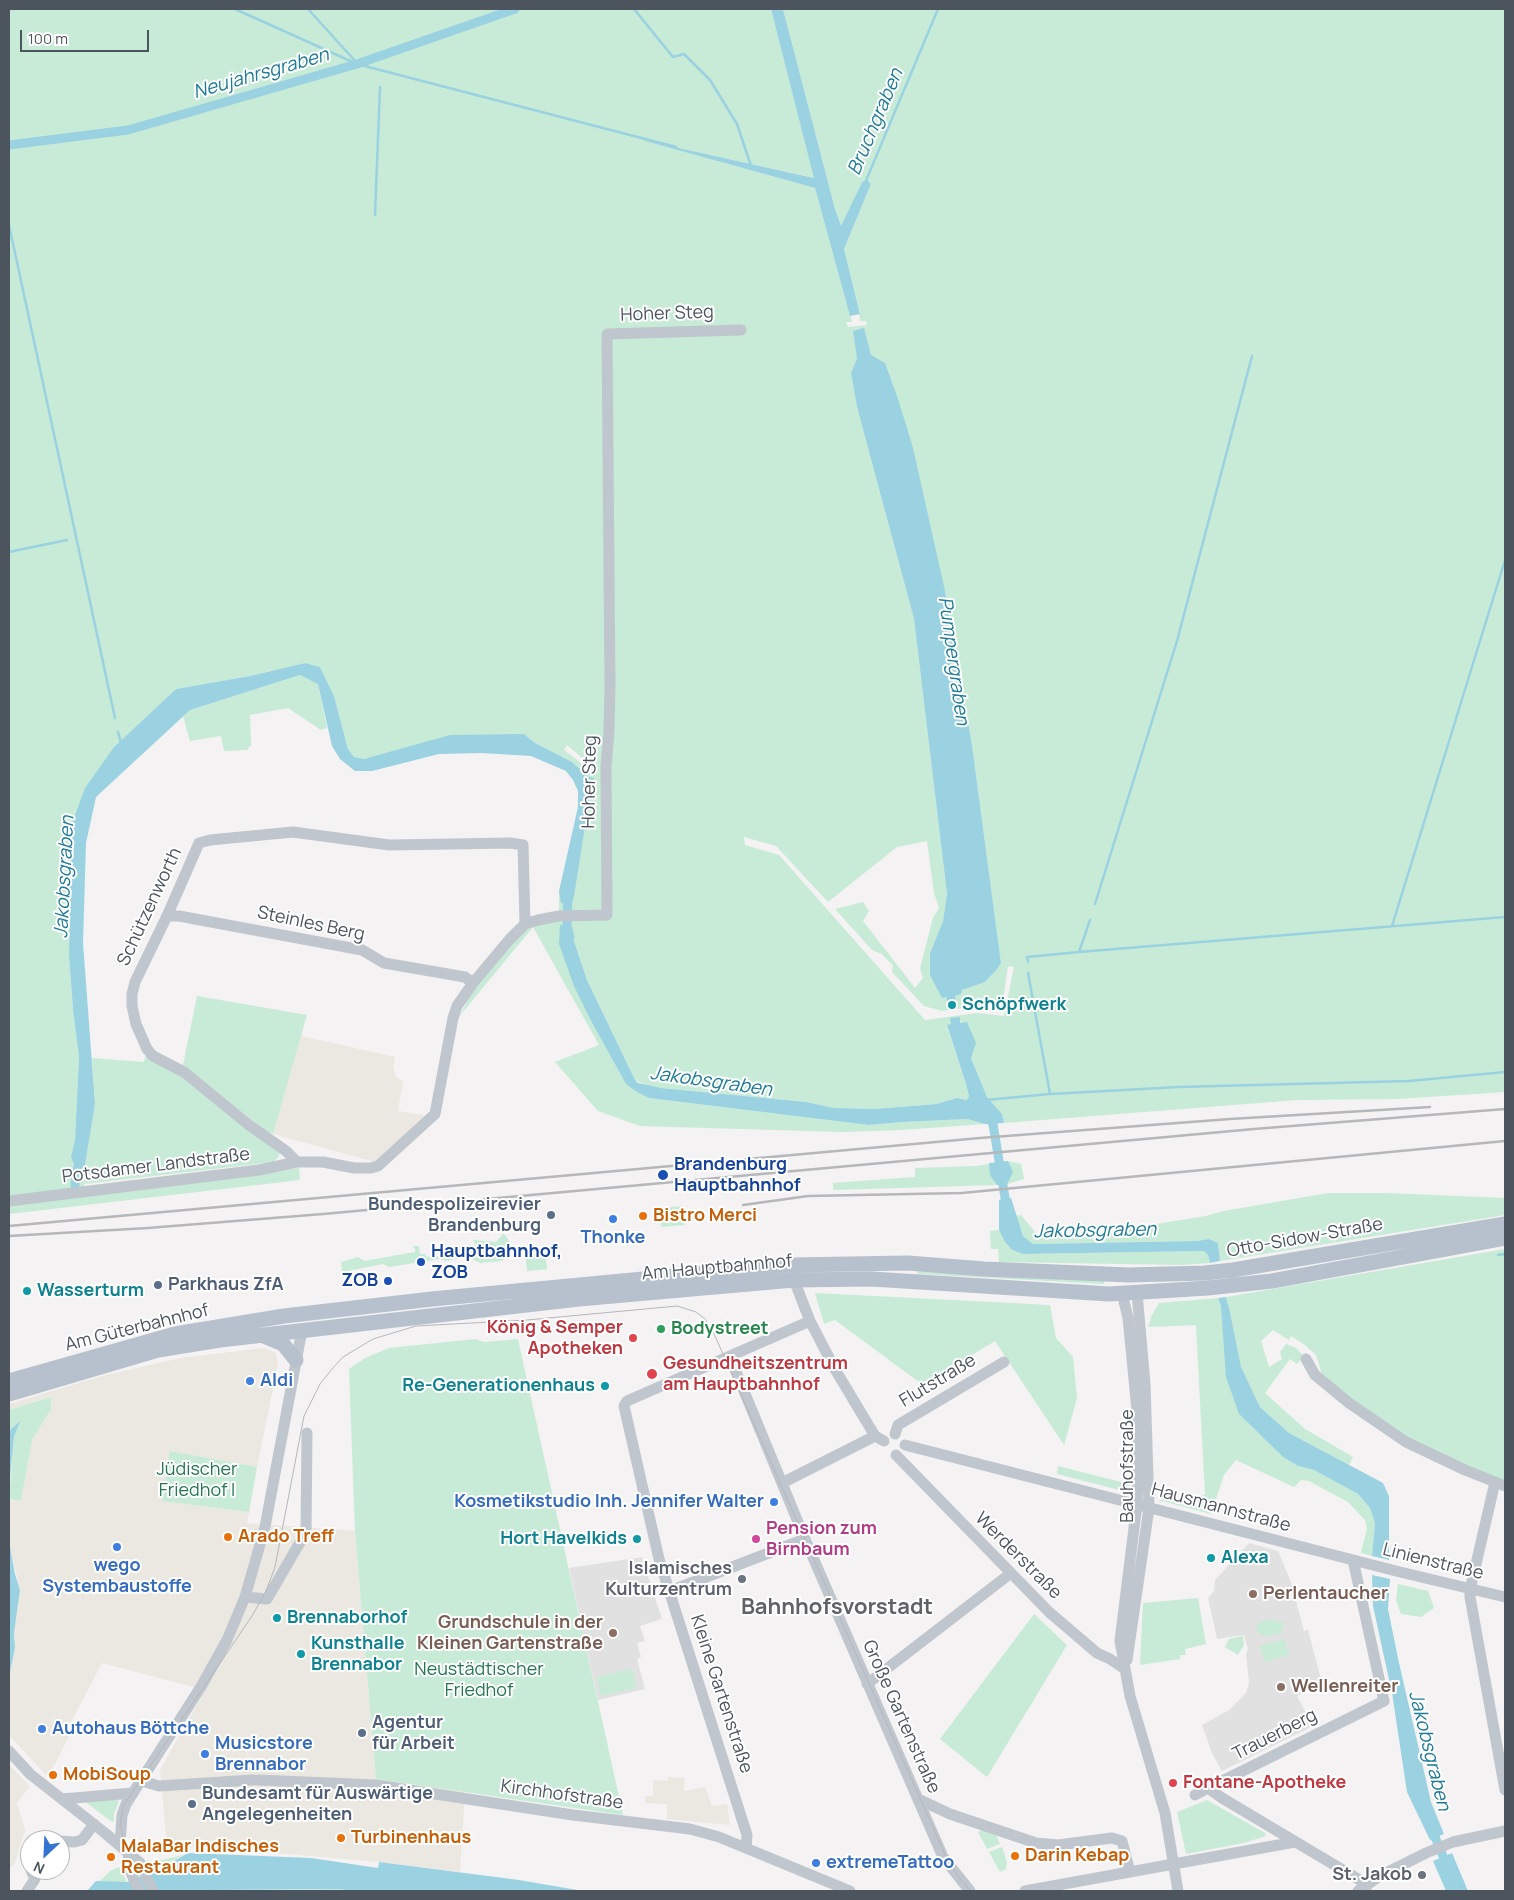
<!DOCTYPE html>
<meta charset="utf-8">
<style>
body{margin:0}
#map{position:relative;width:1514px;height:1900px;overflow:hidden;background:#f4f2f2;font-family:Manrope,sans-serif}
canvas{display:block}
.frame{position:absolute;inset:0;border:10px solid #4c555d;pointer-events:none}
.north{position:absolute;left:20px;top:1830px;width:50px;height:50px;box-sizing:border-box;background:#fff;border:1px solid #b7bbbe;border-radius:50%;rotate:205deg;font-size:14px;font-weight:700;line-height:20px;text-align:center;color:#4c555d}
.north::after{content:'';display:block;margin:auto;width:18px;height:22px;background:#3274cf;clip-path:polygon(50% 0,100% 100%,50% 72%,0 100%)}
.scale{position:absolute;left:20px;top:30px;width:129px;height:22px;box-sizing:border-box;border:2px solid #4c555d;border-top:0;padding-left:6px;font-size:15px;line-height:18px;white-space:nowrap;color:#4c555d;-webkit-text-stroke:4px #fff;paint-order:stroke}
</style>
<div id="map">
<canvas width="1514" height="1900"></canvas>
<div class="frame"></div>
<div class="north">N</div>
<div class="scale">100 m</div>
</div>
<script>
const c = document.querySelector('canvas').getContext('2d');
c.lineJoin = 'round';
function fillPath(path, color) { c.fillStyle = color; c.fill(path, 'evenodd'); }
const poly = rows => new Path2D(rows.map(r => 'M' + r).join(''));
function stroke(path, color, width, dash) { c.strokeStyle = color; c.lineWidth = width; c.lineCap = dash ? 'butt' : 'round'; c.setLineDash(dash || []); c.stroke(path); }
function write(font, color, halo, rows, align = 'center') {
  c.font = font + ' Manrope,sans-serif'; c.lineWidth = 4; c.setLineDash([]); c.textBaseline = 'middle'; c.strokeStyle = halo; c.fillStyle = color; for (const [text, x, y, turn = 0] of rows) {
    c.save(); c.translate(x, y); c.rotate((+turn || 0) * Math.PI / 180); c.textAlign = isNaN(turn) ? turn : align; if (halo) c.strokeText(text, 0, 0); c.fillText(text, 0, 0); c.restore();
  }
}
const commercial = poly([
 [301,1036,395,1057,393,1066,396,1077,403,1081,398,1111,428,1116,375,1162,273,1134],
 [264,1348,276,1353,278,1364,257,1467,171,1451,162,1501,249,1512,247,1523,355,1531,376,1779,465,1792,460,1872,379,1862,219,1848,167,1846,160,1770,205,1690,102,1663,68,1728,70,1734,55,1764,47,1776,9,1735,9,1677,15,1648,14,1633,20,1590,9,1540,9,1500,21,1501,32,1440,51,1409,50,1397,9,1410,9,1404,102,1376,180,1358],
 [9,1765,30,1786,17,1803,25,1830,15,1863,9,1869],
 [668,1777,685,1778,684,1791,705,1787,712,1806,727,1804,730,1825,667,1819,667,1804,645,1803,645,1796,653,1796,653,1780,668,1781]
]);
const education = poly([
 [1249,1543,1278,1551,1291,1582,1304,1631,1308,1630,1322,1683,1297,1696,1313,1726,1222,1771,1212,1753,1202,1725,1229,1710,1246,1693,1249,1683,1246,1654,1248,1649,1244,1635,1217,1639,1208,1598,1214,1591,1215,1580],
 [642,1557,662,1619,640,1626,645,1641,637,1643,641,1657,637,1659,645,1689,598,1700,569,1568]
]);
const green = poly([
 [9,9,771,9,815,178,650,142,815,188,852,322,846,322,848,327,867,325,866,321,860,321,859,314,860,313,844,249,871,184,862,182,841,227,835,209,783,9,1505,9,1505,1092,1396,1099,1297,1100,1004,1123,1002,1114,987,1097,971,1058,959,1017,951,1024,947,1026,966,1084,969,1096,968,1100,957,1098,936,1104,875,1109,834,1108,806,1102,661,1088,645,1085,635,1080,587,980,569,926,591,1021,626,1084,650,1098,869,1125,903,1122,967,1119,985,1124,902,1130,842,1132,640,1126,598,1111,555,1062,599,1045,533,927,462,1013,457,1021,473,990,522,932,559,912,559,891,562,903,571,904,574,897,590,794,595,787,589,777,572,762,535,743,524,734,364,759,354,757,348,749,334,696,320,667,305,663,250,676,176,689,114,747,71,826,69,956,73,1010,79,1057,75,1140,71,1157,74,1163,72,1175,75,1178,84,1171,95,1104,92,1058,144,1062,146,1054,184,1075,279,1150,279,1156,274,1162,84,1184,84,1196,299,1168,300,1180,9,1214],
 [857,358,945,591,972,745,1001,963,985,982,961,990,955,995,956,999,947,1001,930,953,943,921,947,894,914,619,857,407,851,373],
 [567,745,592,766,586,767,564,750],
 [744,837,776,846,828,902,897,847,927,841,934,893,939,908,933,918,920,968,923,978,915,988,863,921,869,911,863,902,835,909,872,950,882,954,893,966,892,972,924,1006,942,1011,999,1003,1004,994,1008,966,1014,967,1004,1016,977,1013,925,1020,779,855,745,845],
 [300,675,318,683,327,728,321,730,288,708,250,715,251,745,247,750,224,751,221,736,190,741,183,716,190,710],
 [197,996,307,1015,273,1134,267,1132,183,1065],
 [1008,1161,1021,1164,1024,1179,1007,1184,997,1185,833,1190,833,1183,915,1177,915,1168,977,1166],
 [1328,1193,1385,1193,1505,1198,1505,1215,1220,1261,1218,1243,1209,1239,1197,1241,1033,1244,1023,1236,1016,1216,1021,1215,1039,1237,1101,1233,1206,1216,1224,1211],
 [683,1206,685,1225,661,1227,660,1208],
 [999,1230,1005,1242,1012,1250,1023,1254,1204,1251,1208,1255,1210,1263,1182,1265,999,1262,998,1249,991,1249,990,1231],
 [503,1234,506,1236,509,1241,510,1249,507,1258,501,1261,480,1263,468,1257,445,1261,440,1259,389,1267,383,1264,342,1272,341,1262,358,1257,364,1261,415,1252,415,1249,412,1246,419,1246,420,1254,425,1254,426,1257,446,1256,446,1248,476,1245,473,1240,496,1242],
 [1505,1249,1505,1483,1405,1437,1323,1378,1316,1355,1305,1345,1291,1336,1289,1340,1273,1330,1261,1341,1269,1367,1282,1359,1280,1352,1286,1344,1296,1348,1304,1356,1297,1364,1290,1359,1265,1393,1305,1429,1353,1457,1349,1465,1289,1433,1260,1407,1241,1368,1230,1312,1226,1297],
 [545,1250,547,1269,527,1271,525,1251],
 [918,1269,1104,1281,1104,1284,918,1274],
 [815,1293,1050,1305,1056,1338,1073,1357,1077,1398,1064,1445,995,1341,923,1385,835,1320,824,1324],
 [1218,1298,1221,1306,1239,1414,1283,1457,1298,1466,1314,1470,1358,1494,1370,1508,1375,1523,1372,1556,1361,1553,1367,1529,1365,1520,1348,1502,1309,1481,1301,1480,1294,1487,1236,1460,1224,1475,1211,1514,1158,1500,1205,1495,1196,1325,1148,1327,1152,1315,1159,1303],
 [475,1339,484,1342,518,1339,623,1815,376,1779,355,1531,349,1369,365,1358,389,1348],
 [51,1397,51,1409,32,1440,21,1501,9,1499,14,1437,19,1422,9,1431,9,1410],
 [170,1451,257,1467,249,1512,162,1501],
 [1058,1466,1129,1484,1130,1490,1127,1492,1057,1474],
 [1398,1584,1428,1591,1434,1608,1421,1617,1401,1614,1396,1600],
 [1198,1598,1206,1644,1185,1649,1186,1655,1180,1655,1180,1659,1140,1665,1143,1603],
 [1034,1614,1067,1645,987,1777,940,1739],
 [1269,1619,1284,1623,1281,1633,1266,1636,1259,1634,1257,1631,1256,1626,1259,1623],
 [1243,1636,1244,1645,1238,1655,1225,1647,1229,1639],
 [1284,1639,1289,1655,1265,1662,1260,1646],
 [632,1669,636,1688,601,1696,597,1677],
 [114,1798,119,1801,114,1814,114,1821,112,1822,84,1801],
 [1207,1800,1265,1833,1266,1836,1244,1843,1186,1854,1177,1812],
 [982,1830,996,1835,1000,1844,987,1849,978,1832],
 [1002,1847,1007,1862,1006,1869,1000,1872,989,1852],
 [183,1855,154,1871,150,1863],
 [119,1867,127,1882,99,1882,110,1871],
 [338,1889,354,1891,208,1891,255,1890]
]);
const water = poly([
 [771,9,783,9,835,209,841,226,862,182,867,180,871,184,844,249,860,314,850,316,815,188,638,139,814,178],
 [864,328,871,355,885,363,898,399,913,448,945,591,972,745,1001,963,997,969,985,982,962,990,961,994,955,996,956,999,947,1001,946,997,942,998,930,975,930,953,943,921,947,894,914,619,857,407,851,373,857,358,853,331],
 [305,663,320,667,334,696,348,749,354,757,364,759,450,735,524,734,535,743,572,762,589,777,594,778,595,787,590,795,574,897,571,904,561,903,559,891,578,807,578,791,573,780,566,771,531,756,482,753,439,754,372,771,355,771,340,759,332,746,318,684,300,675,190,710,96,797,86,843,83,943,95,1104,84,1171,75,1178,72,1175,74,1164,71,1157,75,1140,79,1057,73,1010,69,956,71,826,85,788,114,747,176,689,250,676],
 [560,925,569,926,587,980,635,1080,638,1083,661,1088,806,1102,834,1108,875,1109,936,1104,957,1098,967,1100,969,1096,966,1084,947,1025,951,1024,950,1018,960,1017,960,1023,967,1022,976,1043,971,1058,987,1097,1002,1114,1004,1123,985,1124,967,1119,903,1122,869,1125,649,1098,637,1092,626,1084,591,1021,574,986,559,944],
 [1008,1161,1013,1172,1007,1184,997,1185,990,1175,989,1163],
 [1011,1198,1023,1236,1033,1244,1197,1241,1209,1239,1218,1243,1220,1261,1210,1263,1208,1255,1204,1251,1023,1254,1012,1250,1005,1242,999,1230,999,1200],
 [1226,1297,1230,1312,1241,1367,1260,1407,1289,1433,1383,1483,1389,1496,1389,1560,1372,1556,1375,1523,1370,1508,1358,1494,1314,1470,1298,1466,1283,1457,1239,1414,1226,1377,1221,1306,1218,1298],
 [20,1421,14,1437,9,1488,9,1431],
 [9,1540,15,1574,20,1590,14,1633,15,1648,9,1677],
 [1372,1575,1390,1579,1388,1609,1399,1663,1431,1802,1444,1834,1430,1840,1407,1792,1392,1693,1373,1606],
 [188,1853,311,1858,378,1868,379,1862,519,1880,583,1891,354,1891,338,1889,87,1891,96,1881,127,1882,163,1867],
 [1452,1853,1468,1891,1446,1891,1433,1861]
]);
const stream = poly([
 [235,9,357,64,676,147],
 [308,9,356,62],
 [634,9,673,57,684,54,710,80,737,124,751,166],
 [865,183,938,9],
 [375,215,380,87],
 [9,225,115,718],
 [9,552,67,540],
 [118,732,121,743],
 [1095,904,1177,641,1252,356],
 [1392,926,1505,560],
 [1079,952,1090,920],
 [1028,962,1027,957,1079,952,1505,917],
 [1028,973,1050,1094,1179,1087,1409,1081,1505,1072],
 [986,1100,1050,1094],
 [1498,1255,1505,1254]
]);
const canal = poly([
 [9,145,128,130,357,64,515,9],
 [568,893,567,926,570,937],
 [987,1116,993,1124,1007,1210],
 [75,1185,78,1167],
 [1431,1827,1447,1866]
]);
const minor = poly([
 [167,916,179,916,362,950,384,963,465,977,473,983],
 [297,1162,286,1151,249,1125,184,1072,153,1056,147,1049,136,1024,132,1006,132,994,135,982,167,916,199,843,210,840,293,832,389,845,510,843,523,845,525,924],
 [9,1201,259,1170,297,1162,323,1162,354,1168,371,1168,378,1166,435,1114,453,1018,457,1006,473,983,509,940,525,924,538,920,559,916,607,915,606,766,609,732,610,687,607,334,741,330],
 [794,1280,810,1321,836,1371,875,1436],
 [1122,1293,1128,1318,1137,1410,1139,1453,1137,1504,1120,1641,1130,1696,1165,1813,1178,1891],
 [730,1357,805,1539,943,1857,970,1891],
 [1306,1359,1315,1375,1349,1403,1406,1442,1465,1470,1505,1486],
 [895,1434,898,1425,1004,1362],
 [905,1445,1400,1572,1505,1597],
 [896,1455,1049,1612,1097,1653,1110,1659,1125,1669],
 [1495,1482,1470,1590,1470,1597,1505,1790],
 [782,1483,875,1436,884,1441],
 [1353,1560,1384,1701,1208,1788,1222,1798,1368,1885],
 [670,1591,805,1539],
 [245,1597,267,1599,306,1532,307,1433],
 [1127,1660,1149,1508,1145,1384,1137,1293],
 [867,1684,1011,1573],
 [9,1751,30,1774,105,1833,140,1863,153,1891],
 [258,1780,376,1785,573,1815,690,1829,719,1837,850,1891],
 [142,1781,159,1786,253,1780],
 [1195,1795,1208,1788],
 [62,1799,133,1793],
 [918,1799,950,1814,1036,1843,1058,1845,1112,1838,1122,1841,1130,1872],
 [60,1841,74,1842,82,1840,94,1824],
 [120,1845,122,1815,126,1804,202,1685,227,1640,245,1597,265,1527,302,1330],
 [746,1848,747,1835,659,1559,624,1406,627,1401,810,1321],
 [128,1852,130,1870,139,1891],
 [27,1891,35,1879,31,1870],
 [1025,1891,1295,1842],
 [1358,1891,1380,1876,1426,1853,1453,1842,1505,1831]
]);
const major = poly([
 [264,1336,283,1344,296,1360],
 [9,1381,175,1334,284,1316,432,1299,791,1265,908,1263,984,1269,1129,1275,1205,1273,1233,1270,1505,1224],
 [9,1394,158,1350,220,1340,579,1299,794,1280,872,1279,1109,1294,1208,1288,1272,1281,1505,1238]
]);
const tram = poly([
 [128,1852,120,1826,123,1806,252,1616,266,1591,275,1567,304,1416,320,1384,332,1369,343,1357,373,1339,416,1326,527,1320,677,1306,696,1312,704,1318,711,1327,946,1857,960,1879,971,1891]
]);
const rail = poly([
 [743,1205,808,1196,962,1193,1505,1141],
 [9,1226,980,1138,1230,1119,1430,1107],
 [9,1236,148,1228,323,1214,1254,1129,1505,1109]
]);
const markers = [
 [952,1005,5,"#0f9aa8"],
 [663,1175,6,"#1a4fb4"],
 [551,1215,5,"#5c6f8a"],
 [643,1216,5,"#e8710a"],
 [613,1219,5,"#3f7fe0"],
 [421,1262,5,"#1a4fb4"],
 [388,1281,5,"#1a4fb4"],
 [158,1285,5,"#5c6f8a"],
 [27,1291,5,"#0f9aa8"],
 [661,1329,5,"#2e9e5b"],
 [633,1338,5,"#e0444e"],
 [652,1374,6,"#e0444e"],
 [250,1381,5,"#3f7fe0"],
 [605,1386,5,"#0f9aa8"],
 [774,1502,5,"#3f7fe0"],
 [228,1537,5,"#e8710a"],
 [637,1539,5,"#0f9aa8"],
 [756,1539,5,"#d1479c"],
 [117,1547,5,"#3f7fe0"],
 [1211,1558,5,"#0f9aa8"],
 [742,1579,5,"#6b7280"],
 [1253,1594,5,"#8d6e63"],
 [277,1618,5,"#0f9aa8"],
 [613,1633,5,"#8d6e63"],
 [301,1654,5,"#0f9aa8"],
 [1281,1687,5,"#8d6e63"],
 [42,1729,5,"#3f7fe0"],
 [362,1733,5,"#5c6f8a"],
 [205,1754,5,"#3f7fe0"],
 [53,1775,5,"#e8710a"],
 [1173,1783,5,"#e0444e"],
 [192,1804,5,"#5c6f8a"],
 [341,1838,5,"#e8710a"],
 [1015,1856,5,"#e8710a"],
 [111,1857,5,"#e8710a"],
 [816,1863,5,"#3f7fe0"],
 [1422,1875,5,"#6b7280"]
];
const streetNames = [
 ["Hoher Steg",667,314,-2],
 ["Hoher Steg",590,782,-89],
 ["Schützenworth",150,907,-65],
 ["Steinles Berg",311,924,12],
 ["Potsdamer Landstraße",156,1166,-7],
 ["Otto-Sidow-Straße",1305,1238,-10],
 ["Am Hauptbahnhof",717,1268,-5],
 ["Am Güterbahnhof",137,1328,-14],
 ["Flutstraße",938,1381,-31],
 ["Bauhofstraße",1128,1466,-90],
 ["Hausmannstraße",1221,1508,15],
 ["Werderstraße",1018,1556,45],
 ["Linienstraße",1433,1562,14],
 ["Kleine Gartenstraße",721,1694,72],
 ["Große Gartenstraße",901,1717,66],
 ["Trauerberg",1275,1735,-27],
 ["Kirchhofstraße",562,1795,8]
];
const cultureNames = [
 ["Schöpfwerk",962,1005],
 ["Wasserturm",37,1291],
 ["Re-Generationenhaus",595,1386,"right"],
 ["Hort Havelkids",627,1539,"right"],
 ["Alexa",1221,1558],
 ["Brennaborhof",287,1618],
 ["Kunsthalle",311,1644],
 ["Brennabor",311,1665]
];
const transitNames = [
 ["Brandenburg",674,1165],
 ["Hauptbahnhof",674,1186],
 ["Hauptbahnhof,",431,1252],
 ["ZOB",431,1273],
 ["ZOB",378,1281,"right"]
];
const serviceNames = [
 ["Bundespolizeirevier",541,1205,"right"],
 ["Brandenburg",541,1226,"right"],
 ["Parkhaus ZfA",168,1285],
 ["Agentur",372,1723],
 ["für Arbeit",372,1744],
 ["Bundesamt für Auswärtige",202,1794],
 ["Angelegenheiten",202,1815]
];
const foodNames = [
 ["Bistro Merci",653,1216],
 ["Arado Treff",238,1537],
 ["MobiSoup",63,1775],
 ["Turbinenhaus",351,1838],
 ["MalaBar Indisches",121,1847],
 ["Restaurant",121,1868],
 ["Darin Kebap",1025,1856]
];
const shopNames = [
 ["Thonke",613,1238,"center"],
 ["Aldi",260,1381],
 ["Kosmetikstudio Inh. Jennifer Walter",764,1502,"right"],
 ["wego",117,1566,"center"],
 ["Systembaustoffe",117,1587,"center"],
 ["Autohaus Böttche",52,1729],
 ["Musicstore",215,1744],
 ["Brennabor",215,1765],
 ["extremeTattoo",826,1863]
];
const healthNames = [
 ["König & Semper",623,1328,"right"],
 ["Apotheken",623,1349,"right"],
 ["Gesundheitszentrum",663,1364],
 ["am Hauptbahnhof",663,1385],
 ["Fontane-Apotheke",1183,1783]
];
const leisureNames = [
 ["Bodystreet",671,1329]
];
const parkNames = [
 ["Jüdischer",197,1470],
 ["Friedhof I",197,1491],
 ["Neustädtischer",479,1670],
 ["Friedhof",479,1691]
];
const hotelNames = [
 ["Pension zum",766,1529],
 ["Birnbaum",766,1550]
];
const worshipNames = [
 ["Islamisches",732,1569],
 ["Kulturzentrum",732,1590],
 ["St. Jakob",1412,1875]
];
const educationNames = [
 ["Perlentaucher",1263,1594],
 ["Grundschule in der",603,1623,"right"],
 ["Kleinen Gartenstraße",603,1644,"right"],
 ["Wellenreiter",1291,1687]
];
const waterNames = [
 ["Neujahrsgraben",261,74,-16],
 ["Bruchgraben",876,122,-67],
 ["Pumpergraben",953,661,82],
 ["Jakobsgraben",65,877,-87],
 ["Jakobsgraben",711,1082,8],
 ["Jakobsgraben",1095,1231,-1],
 ["Jakobsgraben",1429,1751,76]
];
const districtNames = [
 ["Bahnhofsvorstadt",837,1608]
];
fillPath(commercial, '#eae8e0');
fillPath(education, '#e2e1e1');
fillPath(green, '#c7ebd6');
fillPath(water, '#9ad2e2');
stroke(stream, '#9ad2e2', 2.5);
stroke(canal, '#9ad2e2', 9);
stroke(minor, '#c0c6cd', 11);
stroke(major, '#b6c1cd', 15);
stroke(tram, '#b5b7bb', 1);
stroke(rail, '#b5b7bb', 2.5);
for (const [x, y, r, color] of markers) { const dot = new Path2D(); dot.arc(x, y, r, 0, 2 * Math.PI); c.fillStyle = color; c.fill(dot); stroke(dot, '#fff', 2); }
write('18px', '#4c555d', '#fff', streetNames);
write('bold 18px', '#0d838f', '#fff', cultureNames, 'left');
write('bold 18px', '#164399', '#fff', transitNames, 'left');
write('bold 18px', '#4e5e75', '#fff', serviceNames, 'left');
write('bold 18px', '#c56008', '#fff', foodNames, 'left');
write('bold 18px', '#366cbe', '#fff', shopNames, 'left');
write('bold 18px', '#be3a42', '#fff', healthNames, 'left');
write('bold 18px', '#27864d', '#fff', leisureNames, 'left');
write('18px', '#24774f', '#fff', parkNames);
write('bold 18px', '#b23c85', '#fff', hotelNames, 'left');
write('bold 18px', '#5b616d', '#fff', worshipNames, 'right');
write('bold 18px', '#785e54', '#fff', educationNames, 'left');
write('italic 19px', '#1e7b97', '#fff', waterNames);
write('bold 22px', '#5f6266', '#fff', districtNames);
</script>
